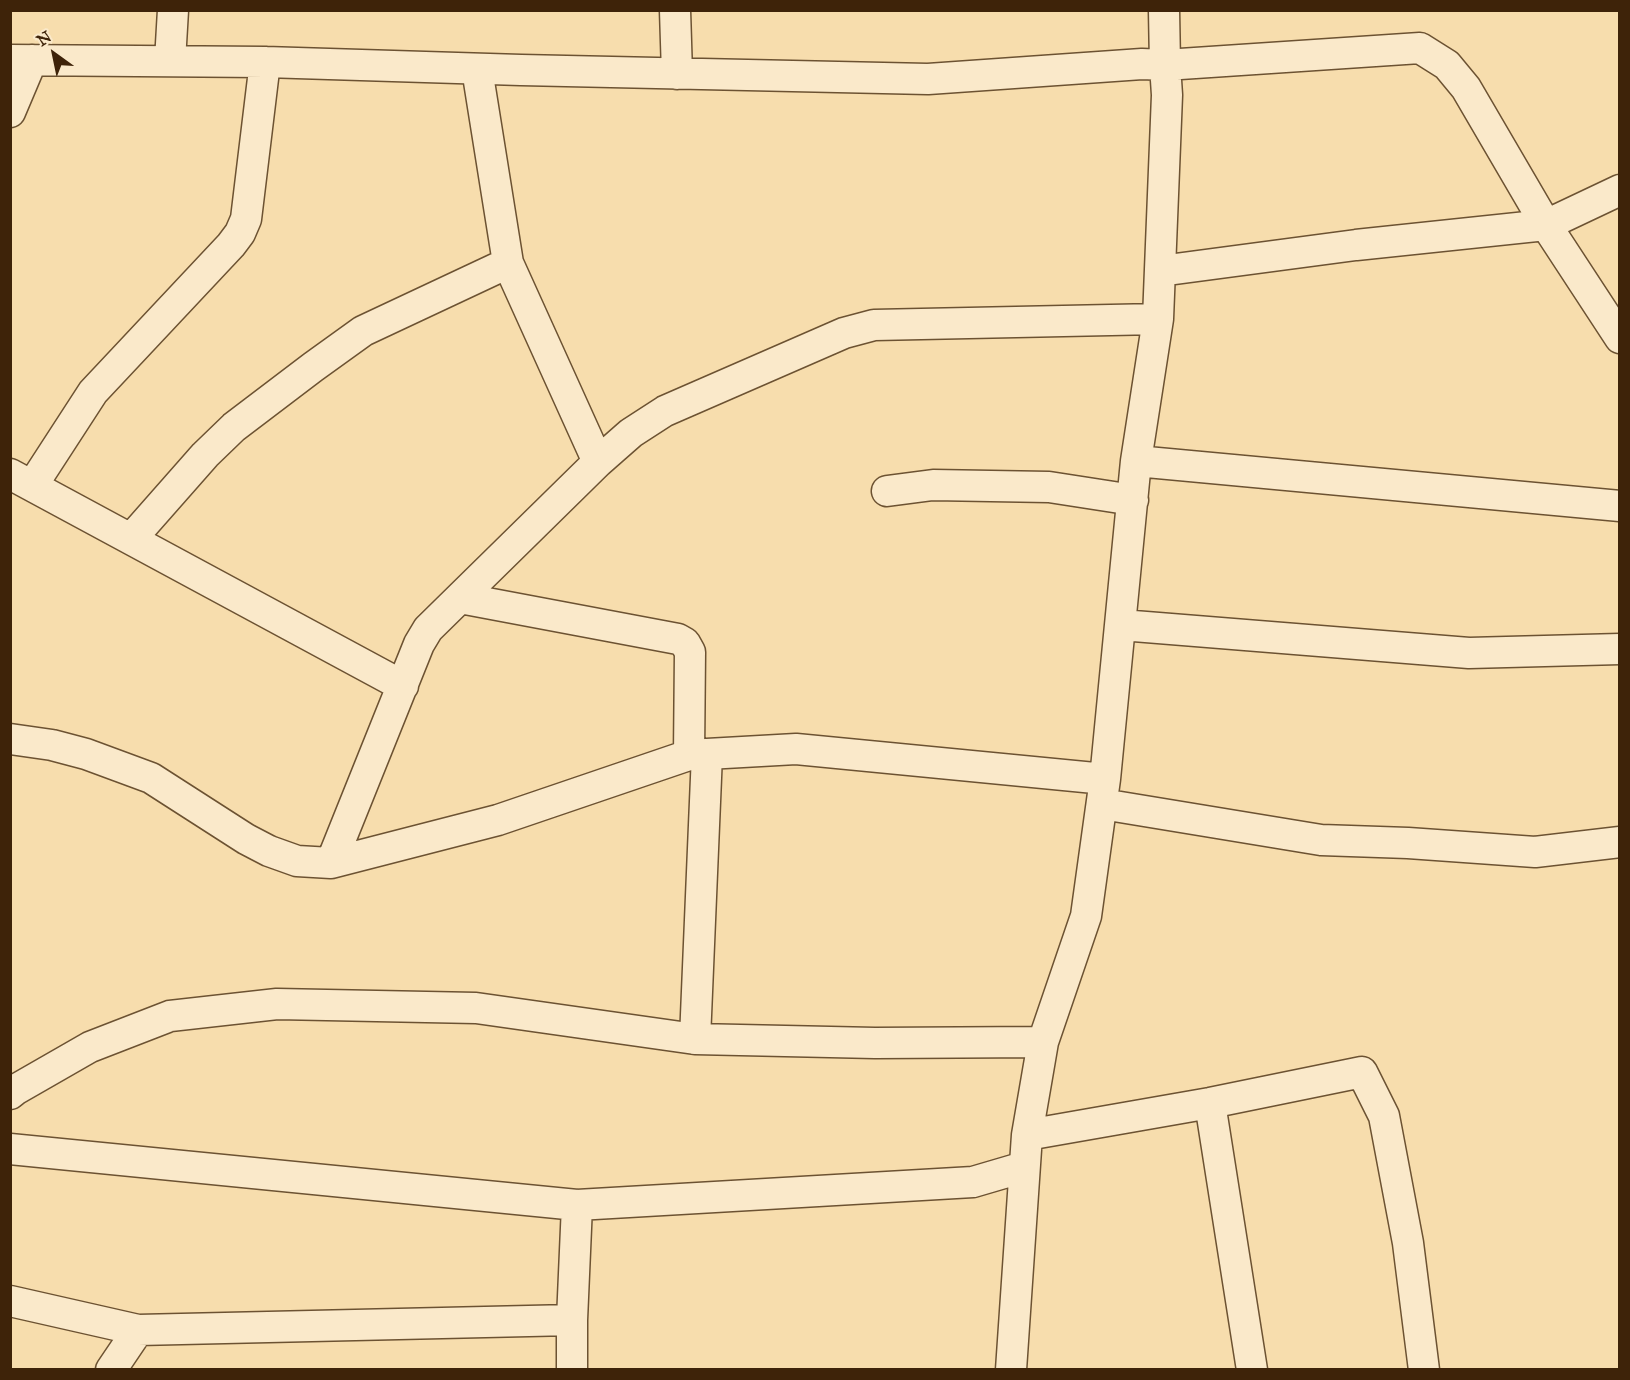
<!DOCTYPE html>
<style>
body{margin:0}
#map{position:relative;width:1630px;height:1380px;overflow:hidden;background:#f7ddad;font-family:"IM FELL Great Primer",serif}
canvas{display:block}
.frame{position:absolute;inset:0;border:12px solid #3e2309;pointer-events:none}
.north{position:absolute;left:24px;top:24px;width:60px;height:60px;-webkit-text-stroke:4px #fae9ca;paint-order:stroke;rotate:327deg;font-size:16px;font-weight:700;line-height:24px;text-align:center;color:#3e2309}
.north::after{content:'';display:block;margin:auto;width:21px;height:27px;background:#3e2309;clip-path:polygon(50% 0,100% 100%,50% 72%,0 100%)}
</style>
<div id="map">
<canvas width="1630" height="1380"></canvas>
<div class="frame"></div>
<div class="north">N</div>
</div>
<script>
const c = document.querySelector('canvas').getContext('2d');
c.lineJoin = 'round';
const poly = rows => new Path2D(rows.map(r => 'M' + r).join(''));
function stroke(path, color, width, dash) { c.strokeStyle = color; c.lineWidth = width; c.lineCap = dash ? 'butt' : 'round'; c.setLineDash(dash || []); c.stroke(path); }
const street = poly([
 [675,10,677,74],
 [1164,10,1165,65,1420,48,1447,65,1466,88,1546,225,1620,338],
 [10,60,265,62,521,70,928,79,1142,64,1165,65,1167,95,1158,319,1136,461,1105,779,1086,916,1043,1042,875,1043,695,1039,476,1008,277,1004,170,1016,90,1047,15,1090,10,1094],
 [170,61,173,10],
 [477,69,508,263,598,462],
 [10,112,32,60],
 [1160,271,1356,245,1546,225,1620,190],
 [1136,461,1620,506],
 [10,474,403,686],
 [32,486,93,392,231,245,240,233,246,219,265,62],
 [887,491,933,485,1049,487,1133,500],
 [131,539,205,455,234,427,313,367,363,331,508,263],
 [460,598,678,639,685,643,690,652,689,755],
 [1121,625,1469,653,1620,649],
 [10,739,52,745,86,754,151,778,246,839,269,851,297,861,331,863,498,820,689,755,796,749,1105,779],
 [1102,804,1321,840,1408,843,1535,852,1620,842],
 [331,863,419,644,428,629,598,462,631,433,665,411,844,333,874,325,1158,319],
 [695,1039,707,754],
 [1210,1103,1252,1370],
 [1027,1135,1210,1103,1362,1072,1384,1116,1408,1243,1424,1370],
 [10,1149,577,1205,973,1182,1024,1167],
 [10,1301,138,1330,572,1320],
 [111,1370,138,1330],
 [572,1370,572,1320,577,1205],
 [1011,1370,1027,1135,1043,1042]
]);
stroke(street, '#6c5232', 33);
stroke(street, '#fae9ca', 30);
</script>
